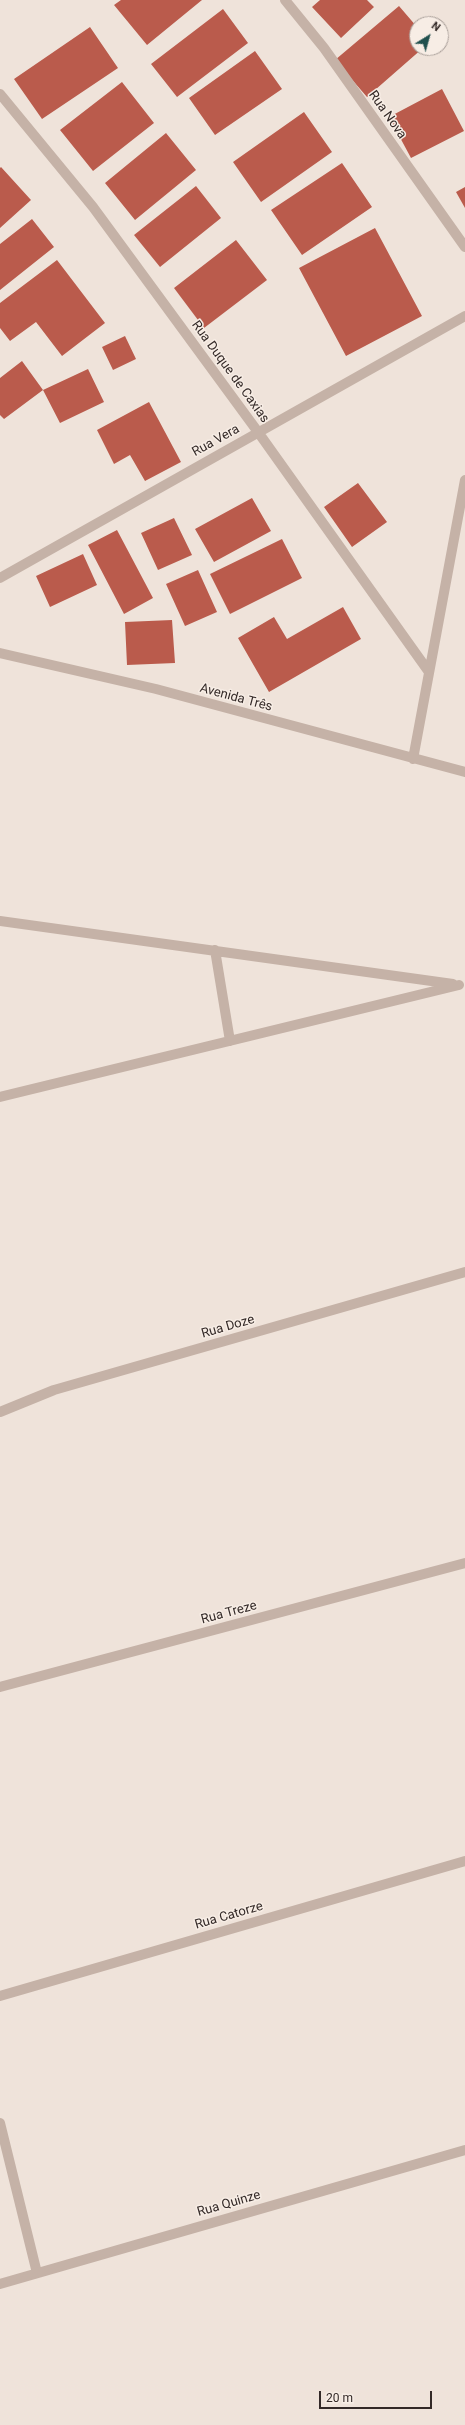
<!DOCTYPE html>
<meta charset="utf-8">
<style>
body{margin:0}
#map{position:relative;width:465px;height:2425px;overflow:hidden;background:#efe3da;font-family:Roboto,sans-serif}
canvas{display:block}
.north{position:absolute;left:409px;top:16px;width:40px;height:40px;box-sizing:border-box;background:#f7ede5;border:1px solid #a99f99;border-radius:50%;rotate:37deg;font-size:11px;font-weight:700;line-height:16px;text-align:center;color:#332927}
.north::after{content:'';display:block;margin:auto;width:14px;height:18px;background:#20504e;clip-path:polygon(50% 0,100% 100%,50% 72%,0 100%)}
.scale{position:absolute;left:319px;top:2391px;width:113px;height:18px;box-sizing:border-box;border:2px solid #332927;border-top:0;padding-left:5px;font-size:12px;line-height:14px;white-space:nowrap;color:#332927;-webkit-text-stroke:3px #f7ede5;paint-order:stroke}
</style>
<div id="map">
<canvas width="465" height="2425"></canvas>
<div class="north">N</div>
<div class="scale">20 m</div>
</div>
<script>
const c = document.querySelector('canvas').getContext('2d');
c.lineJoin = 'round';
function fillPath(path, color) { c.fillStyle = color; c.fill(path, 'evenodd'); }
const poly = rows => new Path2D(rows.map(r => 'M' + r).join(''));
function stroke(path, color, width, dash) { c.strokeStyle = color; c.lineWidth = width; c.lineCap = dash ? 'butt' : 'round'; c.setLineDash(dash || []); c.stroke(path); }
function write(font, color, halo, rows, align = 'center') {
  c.font = font + ' Roboto,sans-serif'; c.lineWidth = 3; c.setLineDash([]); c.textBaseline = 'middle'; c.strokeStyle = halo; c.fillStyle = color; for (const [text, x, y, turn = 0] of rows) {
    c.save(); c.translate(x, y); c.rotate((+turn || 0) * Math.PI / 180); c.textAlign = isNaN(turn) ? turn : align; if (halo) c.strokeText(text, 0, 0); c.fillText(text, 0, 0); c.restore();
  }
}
const building = poly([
 [121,0,202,0,147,45,114,5],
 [320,0,367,0,374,7,341,38,312,7],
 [399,6,417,27,417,48,423,48,367,97,335,60],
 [223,9,248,43,177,97,151,64],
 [90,27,118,68,42,119,14,79],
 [255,51,282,89,215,135,189,98],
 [122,82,154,123,93,171,60,130],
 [442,89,464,131,411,158,389,117],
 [304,112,332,152,261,202,233,162],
 [166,133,196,170,135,220,105,183],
 [342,163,372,207,302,255,271,210],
 [1,167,31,200,0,228,0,168],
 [196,186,221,218,160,267,134,235],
 [465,187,465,208,456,192],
 [32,219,54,247,0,290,0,244],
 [375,228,422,316,346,356,299,268],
 [236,240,267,280,204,328,174,288],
 [57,260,105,323,62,356,36,322,10,341,0,328,0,303],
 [125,336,136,359,113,370,102,347],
 [22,361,43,390,4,419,0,415,0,378],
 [88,369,104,402,60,423,43,390],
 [149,402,181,462,145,481,130,455,114,464,97,430],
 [358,483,387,522,352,547,324,507],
 [252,498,271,531,214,562,195,529],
 [174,518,192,555,158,570,141,533],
 [117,530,153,598,124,614,88,545],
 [282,539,302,578,230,614,210,574],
 [83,554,97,585,50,607,36,576],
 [198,570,217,612,185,626,166,584],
 [343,607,361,639,269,692,238,638,274,617,287,639],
 [172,620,175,663,127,665,125,622]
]);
const minor = poly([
 [285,0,324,48,465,247],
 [0,94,93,207,258,432,429,672],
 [0,578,465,316],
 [0,653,156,689,465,772],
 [413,759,465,480],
 [0,921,453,984],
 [215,950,230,1041],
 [0,1097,459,985],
 [0,1412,54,1390,465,1272],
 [0,1687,465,1563],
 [0,1996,465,1861],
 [0,2123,37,2273],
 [0,2284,465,2150]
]);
const streetNames = [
 ["Rua Nova",387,115,55],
 ["Rua Duque de Caxias",230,372,54],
 ["Rua Vera",216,441,-29],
 ["Avenida Três",236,698,15],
 ["Rua Doze",228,1327,-16],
 ["Rua Treze",229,1613,-15],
 ["Rua Catorze",229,1916,-16],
 ["Rua Quinze",229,2204,-16]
];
fillPath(building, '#ba5b4c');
stroke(minor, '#c5b2a7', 10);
write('13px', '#332927', '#f7ede5', streetNames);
</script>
